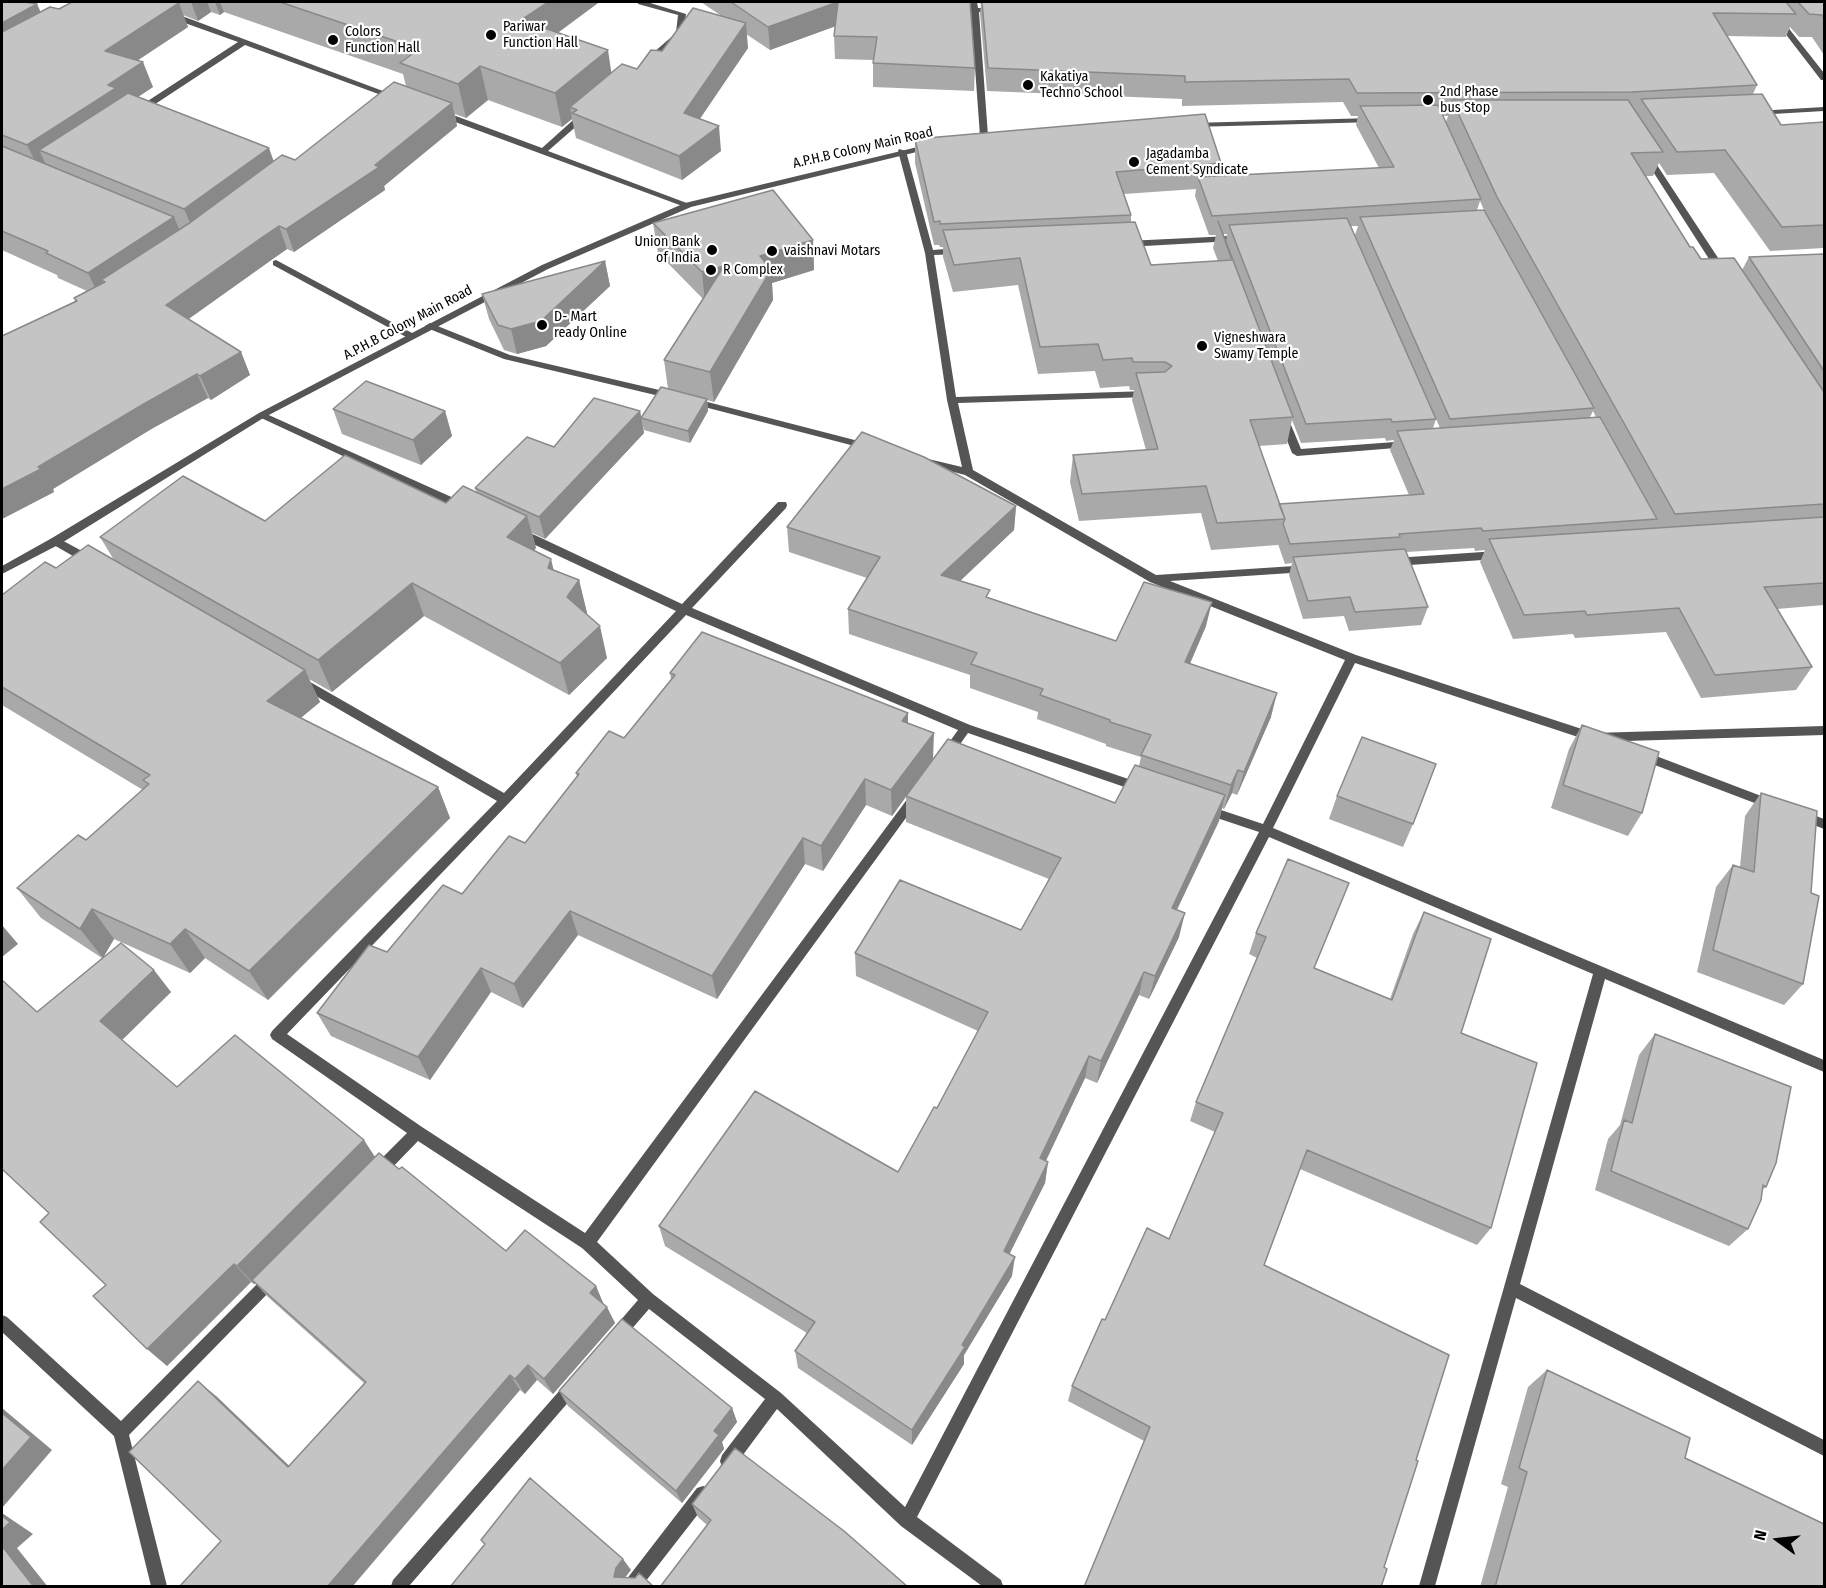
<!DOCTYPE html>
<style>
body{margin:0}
#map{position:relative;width:1826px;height:1588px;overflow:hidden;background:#fff;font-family:"Fira Sans Condensed",sans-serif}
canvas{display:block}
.frame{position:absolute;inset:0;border:3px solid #000;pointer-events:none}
.north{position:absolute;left:1748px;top:1510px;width:60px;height:60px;-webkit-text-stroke:4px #fff;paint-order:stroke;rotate:285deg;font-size:16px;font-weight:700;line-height:24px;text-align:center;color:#000}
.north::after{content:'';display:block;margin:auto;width:21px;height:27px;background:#000;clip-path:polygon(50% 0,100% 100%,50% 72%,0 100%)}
</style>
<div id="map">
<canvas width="1826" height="1588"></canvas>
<div class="frame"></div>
<div class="north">N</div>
</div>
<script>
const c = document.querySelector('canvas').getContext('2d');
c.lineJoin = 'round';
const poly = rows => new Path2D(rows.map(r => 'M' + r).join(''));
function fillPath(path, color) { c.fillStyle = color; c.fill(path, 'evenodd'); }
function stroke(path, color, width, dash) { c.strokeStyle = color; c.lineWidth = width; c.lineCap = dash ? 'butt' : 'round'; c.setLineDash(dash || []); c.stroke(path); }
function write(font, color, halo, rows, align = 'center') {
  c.font = font + ' "Fira Sans Condensed",sans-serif'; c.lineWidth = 4.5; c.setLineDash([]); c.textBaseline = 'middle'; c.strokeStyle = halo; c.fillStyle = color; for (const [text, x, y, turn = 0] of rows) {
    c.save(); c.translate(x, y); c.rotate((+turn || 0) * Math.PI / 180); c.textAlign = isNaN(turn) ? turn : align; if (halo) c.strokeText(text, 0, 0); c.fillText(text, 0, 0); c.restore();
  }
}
const minor = poly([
 [638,2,647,2,686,14,683,36,649,63,646,63,646,59,676,33,678,15,638,4,638,2],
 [971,2,977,2,978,8,997,8,1001,10,997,12,979,12,988,136,984,138,980,136,971,12,955,12,951,10,955,8,971,8,971,2],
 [1761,2,1768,2,1824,73,1824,80,1821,80,1761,2],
 [168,13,174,13,399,97,392,99,245,45,143,112,137,112,137,108,238,42,168,17,168,13],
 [439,112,445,112,542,148,582,112,588,112,588,116,548,151,692,205,685,207,439,116,439,112],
 [899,149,906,151,933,250,957,248,961,251,957,254,934,255,956,397,1149,391,1154,394,1149,397,958,403,973,470,1156,575,1310,565,1311,568,1310,571,1306,572,1170,581,1356,655,1594,733,1824,726,1824,735,1593,742,1355,663,1273,828,1824,1060,1824,1072,1605,979,1520,1284,1824,1440,1824,1456,1516,1298,1435,1586,1419,1586,1593,974,1269,837,917,1517,1001,1580,1003,1586,982,1586,901,1526,777,1409,734,1467,728,1469,722,1467,720,1461,722,1455,765,1399,649,1309,623,1339,618,1342,613,1339,610,1334,613,1329,638,1300,582,1248,418,1141,384,1176,379,1178,374,1176,372,1171,374,1166,407,1133,272,1039,270,1035,272,1031,497,801,297,685,295,682,297,679,305,679,504,793,676,611,516,536,515,533,516,530,524,530,682,604,778,502,786,502,787,505,786,508,692,608,970,725,1143,784,1145,787,1143,790,1139,792,968,733,951,757,943,757,941,754,943,751,958,730,686,615,509,803,287,1034,422,1127,585,1233,911,794,919,794,921,797,919,800,597,1242,653,1294,781,1393,905,1507,1259,832,1202,813,1200,810,1202,807,1206,805,1263,824,1345,660,1150,582,965,475,920,463,919,461,924,458,962,467,947,400,925,253,898,151,899,149],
 [1644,154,1651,156,1728,273,1726,275,1723,276,1718,273,1643,156,1644,154],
 [1230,236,1233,237,1233,241,1127,247,1123,244,1127,241,1230,236],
 [276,260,414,334,416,336,414,338,408,338,273,265,273,261,276,260],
 [430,323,510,355,672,393,677,396,672,399,504,359,427,328,425,326,430,323],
 [692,398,870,444,875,447,870,450,689,403,687,401,692,398],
 [262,412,467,504,468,507,467,510,459,510,259,417,257,415,262,412],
 [1284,417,1289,420,1301,449,1408,441,1413,444,1408,447,1297,456,1292,453,1279,420,1284,417],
 [56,537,95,558,96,561,95,564,87,564,52,544,51,541,52,538,56,537],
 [1497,551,1502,555,1497,559,1395,566,1390,562,1395,558,1497,551],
 [1643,751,1777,802,1779,805,1777,808,1773,810,1639,759,1637,756,1639,753,1643,751],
 [1803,811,1824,819,1824,829,1799,819,1797,816,1799,813,1803,811],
 [272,1272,277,1274,279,1279,277,1284,129,1435,167,1586,151,1586,114,1436,2,1332,2,1315,7,1317,121,1421,267,1274,272,1272],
 [573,1378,578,1381,581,1386,578,1391,409,1586,391,1586,393,1580,568,1381,573,1378],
 [703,1486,709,1488,711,1494,709,1500,642,1586,624,1586,626,1580,697,1488,703,1486]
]);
const tertiary = poly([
 [1824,107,1824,111,1756,115,1752,113,1756,111,1824,107],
 [1373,118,1377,120,1376,122,1192,127,1188,125,1192,123,1373,118],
 [930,144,934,146,933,148,691,207,548,269,265,417,60,544,2,574,2,566,52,538,259,413,542,265,685,203,930,144]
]);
const wall = poly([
 [2,2,37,4,40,12,59,9,72,2,598,2,598,3,558,33,611,72,637,69,662,51,723,17,701,2,970,2,975,68,974,91,873,87,873,60,835,59,834,36,835,26,770,50,746,34,748,48,699,119,721,151,682,180,576,138,572,119,562,127,488,100,466,118,455,114,457,126,384,186,385,190,294,252,287,249,272,259,188,319,241,352,250,375,211,400,208,398,153,428,53,489,54,492,2,519,2,336,75,301,74,298,87,291,58,278,57,275,2,250],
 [211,12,220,15,224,12,403,74,406,86,295,160,274,161,138,97,153,87,137,61,188,27,183,15,198,21],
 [979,2,1824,2,1824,55,1812,37,1799,37,1790,27,1786,37,1727,36,1757,85,1753,94,1781,125,1824,122,1824,248,1770,251,1714,173,1667,175,1659,163,1653,176,1646,176,1690,247,1701,259,1742,270,1749,257,1824,254,1824,605,1777,609,1812,667,1796,690,1701,698,1666,632,1575,638,1573,634,1513,639,1480,562,1485,550,1475,551,1474,548,1406,552,1428,607,1421,625,1349,631,1344,616,1303,619,1289,575,1292,563,1285,564,1278,544,1278,545,1211,550,1201,513,1079,521,1070,482,1073,455,1146,450,1132,400,1134,390,1130,390,1129,386,1100,388,1095,371,1038,374,1018,285,953,292,943,257,943,247,940,247,939,245,934,245,915,163,915,139,1221,163,1219,176,1379,168,1356,125,1358,116,1351,116,1343,102,1182,106,1182,99,987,91,980,13,981,4,980,4],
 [1443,116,1448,116,1446,122],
 [1196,189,1195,196,1209,235,1216,235,1213,248,1218,261,1151,265,1131,222,1131,215,1124,194],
 [1480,201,1484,210,1477,210],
 [1351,226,1358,226,1355,235,1440,428,1433,428,1436,419],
 [1223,234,1227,234,1226,241],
 [1593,411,1596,417,1590,417],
 [1292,420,1301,443,1385,438,1386,441,1394,440,1390,450,1409,495,1279,504,1259,446,1287,444],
 [653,223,813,240,814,270,772,283,773,300,714,402,707,400,708,411,690,443,644,430,641,418,668,389,664,360,703,299,658,253],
 [605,261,610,286,546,346,517,354,504,350,489,319,482,294],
 [333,409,445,411,452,436,421,465,342,434],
 [640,411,644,433,545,539,532,533,536,548,534,550,554,571,579,580,587,613,586,614,607,658,569,695,424,616,332,692,309,679,320,702,300,718,438,787,450,818,268,1000,205,958,190,973,114,939,103,957,171,992,122,1040,177,1087,375,1157,399,1169,506,1251,596,1286,603,1303,615,1323,553,1394,537,1380,525,1394,520,1390,221,1541,216,1396,289,1466,364,1383,268,1297,255,1283,254,1284,251,1282,167,1366,106,1285,49,1213,37,1012,102,958,41,918,17,888,86,840,143,790,2,705,2,595,56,568,114,560,100,537,446,503,477,493,475,488,554,447],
 [1016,506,1014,530,960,581,989,598,1116,641,1206,626,1190,664,1271,717,1237,795,1232,793,1224,809,1222,808,1219,821,1177,910,1179,937,1149,999,1139,995,1097,1083,1085,1078,1046,1161,1048,1162,1045,1183,1009,1254,1012,1276,964,1355,964,1364,912,1445,798,1368,795,1351,807,1333,665,1246,659,1226,898,1172,937,1108,978,1031,856,976,855,953,1021,930,1049,879,906,822,906,796,924,772,892,816,866,805,823,871,805,864,717,999,578,935,523,1008,491,992,430,1080,331,1036,317,1013,387,952,462,894,525,843,577,777,576,773,624,738,671,679,670,673,908,713,908,723,933,759,1115,803,1139,766,1141,757,1106,746,1106,744,1037,719,1038,712,970,688,970,675,849,634,848,609,867,578,789,552,787,527],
 [1582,725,1642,813,1628,836,1551,808,1569,749],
 [1761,793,1803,984,1784,1005,1697,972,1716,887,1733,865,1740,867,1745,816],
 [1337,796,1413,824,1403,847,1329,819],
 [1288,859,1315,968,1390,999,1413,934,1424,912,1461,1033,1491,1228,1477,1245,1300,1169,1264,1265,1416,1460,1384,1567,1068,1401,1072,1386,1105,1320,1169,1239,1215,1132,1190,1121,1196,1102,1257,958,1249,954,1256,933],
 [1655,1034,1766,1187,1762,1190,1748,1229,1729,1246,1595,1190,1608,1139,1620,1125,1639,1055],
 [1547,1370,1685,1458,1824,1587,1480,1587,1508,1487,1501,1484,1528,1387],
 [559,1391,732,1408,737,1422,722,1442,724,1449,682,1503,568,1406],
 [692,1504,908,1587,707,1525,698,1517]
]);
const shadedWall = poly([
 [191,2,207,2,211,12,198,21],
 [215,2,220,2,224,12,220,15],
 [548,2,598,2,598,3,528,54,521,20],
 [838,2,839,25,770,50,768,27],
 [179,3,188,27,115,75,105,51],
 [37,4,48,28,2,53,2,23],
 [746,23,748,48,687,138,684,113],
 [608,50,613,84,577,110,570,107,572,119,562,127,555,93],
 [143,62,153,87,124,106,39,150,46,165,39,169,27,145,108,85],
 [480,66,488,100,466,118,458,84],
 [452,103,457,126,384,186,385,190,294,252,286,229,375,165],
 [719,126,721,151,682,180,679,156],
 [269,148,278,173,195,234,184,209],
 [174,217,184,241,105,282,101,280,107,293,100,298,88,273],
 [279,226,287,249,176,328,166,305],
 [813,240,814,270,772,283,773,300,714,402,710,372,760,256],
 [605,261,610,286,546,346,517,354,511,329],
 [724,266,705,302,702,272],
 [241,352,250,375,211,400,200,376],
 [197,374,208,398,153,428,53,489,54,492,2,519,2,489,142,405],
 [707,399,708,411,690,443,688,431],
 [445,411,452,436,421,465,413,440],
 [640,411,644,433,545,539,539,517],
 [1016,506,1014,530,941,599,941,575],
 [527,516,536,548,516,569,507,537],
 [551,559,559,592,548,568],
 [579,580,587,613,575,629,567,597],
 [412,583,424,616,332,692,318,660],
 [1212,602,1206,626,1180,686,1185,662],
 [600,626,607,658,569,695,560,663],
 [305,670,320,702,283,733,267,701],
 [1277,693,1271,717,1237,795,1244,772],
 [908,713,908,740,902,721],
 [934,733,933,759,892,816,891,790],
 [1238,770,1232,793,1224,809,1231,785],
 [865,779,866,805,823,871,821,846],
 [438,787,450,818,268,1000,249,971],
 [1225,795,1219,821,1166,932,1172,908],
 [803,838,805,864,717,999,712,976],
 [92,909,114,939,103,958,80,929],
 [570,911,578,935,523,1008,514,984],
 [1185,913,1179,937,1149,999,1155,976],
 [2,925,18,944,2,957],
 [185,929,205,958,190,973,170,944],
 [481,968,491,992,430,1080,418,1057],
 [154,970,171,992,119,1043,100,1021],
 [1144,972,1139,995,1097,1083,1101,1061],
 [1089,1056,1085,1078,1037,1179,1040,1158],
 [364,1140,377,1160,254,1284,237,1266],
 [1048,1162,1045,1183,1002,1269,1004,1251],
 [1015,1257,1012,1276,964,1355,964,1364,912,1445,912,1430,962,1345],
 [234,1264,251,1282,167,1366,147,1349],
 [596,1286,603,1303,598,1309,590,1293],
 [607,1307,615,1323,553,1394,544,1379],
 [528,1365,537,1380,525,1394,515,1379],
 [510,1375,520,1390,352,1587,327,1587],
 [198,1381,216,1396,304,1480,288,1467],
 [2,1408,52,1450,2,1508],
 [732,1408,737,1422,722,1442,724,1449,682,1503,676,1491,714,1431],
 [2,1513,33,1534,17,1548,48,1587,34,1587,2,1546],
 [623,1559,631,1570,624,1579,614,1577,616,1568]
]);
const building = poly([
 [2,2,24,2,37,4,2,23,2,2],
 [72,2,175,2,179,3,105,51,143,62,108,85,116,88,27,145,2,135,2,32,50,7,59,9,72,2],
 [280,2,548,2,521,20,608,50,555,93,480,66,458,84,400,63,419,49,280,2],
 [731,2,970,2,975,68,873,63,877,37,834,36,838,2,768,27,731,2],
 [982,2,1786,2,1796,14,1713,13,1757,85,1632,92,1357,93,1349,79,1185,82,1185,76,988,68,982,2],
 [1798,2,1824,2,1824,18,1822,15,1809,14,1798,2],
 [693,8,746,23,684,113,719,126,679,156,572,113,577,110,570,107,622,64,637,69,651,50,662,51,693,8],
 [394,82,452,103,375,165,379,167,286,229,279,226,264,236,166,305,241,352,200,376,197,374,142,405,38,467,41,469,2,489,2,336,77,301,74,298,105,282,101,280,191,222,282,155,295,160,394,82],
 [128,93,269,148,184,209,39,150,128,93],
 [1762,94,1781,125,1824,122,1824,225,1782,227,1725,150,1677,152,1641,99,1762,94],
 [1452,100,1628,100,1663,152,1631,153,1690,247,1693,247,1701,259,1734,258,1824,392,1824,504,1675,514,1497,197,1452,100],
 [1438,105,1481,199,1212,216,1198,177,1394,167,1360,106,1438,105],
 [1205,114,1221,163,1116,172,1131,215,940,224,940,221,934,222,915,139,1205,114],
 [2,146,174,217,88,273,46,253,48,251,2,231,2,146],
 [773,190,813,240,760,256,771,270,710,372,664,360,724,266,702,272,653,223,773,190],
 [1484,210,1594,408,1450,419,1360,217,1484,210],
 [1347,218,1436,419,1392,422,1391,419,1306,424,1229,225,1347,218],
 [1218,221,1293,417,1250,420,1285,519,1217,523,1206,486,1082,494,1073,455,1158,449,1136,373,1165,372,1172,366,1165,362,1133,362,1132,358,1103,360,1098,344,1040,347,1020,258,954,265,943,230,1135,222,1151,265,1232,260,1218,221],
 [1824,254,1824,371,1749,257,1824,254],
 [605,261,541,321,511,329,498,325,482,294,605,261],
 [366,381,445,411,413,440,333,409,366,381],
 [661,387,707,399,688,431,641,418,661,387],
 [594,398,640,411,539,517,475,488,527,437,554,447,594,398],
 [1600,417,1657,519,1483,531,1481,528,1399,534,1400,537,1290,544,1283,524,1285,519,1279,504,1424,494,1397,431,1600,417],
 [862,432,924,457,1016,506,941,575,990,590,986,597,1116,641,1144,582,1212,602,1185,662,1277,693,1244,772,1238,770,1231,785,1141,755,1151,735,1110,722,1110,720,1040,695,1043,689,971,664,977,653,848,609,880,557,787,527,862,432],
 [345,455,446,503,463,486,527,516,507,537,551,559,548,568,579,580,567,597,600,626,560,663,412,583,318,660,100,537,183,476,265,521,345,455],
 [1824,517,1824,583,1764,587,1812,667,1715,675,1679,608,1587,615,1585,611,1524,615,1489,539,1824,517],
 [88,545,305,670,267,701,438,787,249,971,185,929,170,944,92,909,80,929,17,888,78,835,86,840,149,784,143,780,150,775,2,687,2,595,45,562,56,568,88,545],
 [1405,549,1428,607,1355,612,1350,597,1308,601,1293,557,1405,549],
 [702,632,908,713,902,721,934,733,891,790,865,779,821,846,803,838,712,976,570,911,514,984,481,968,418,1057,317,1013,369,945,387,952,443,885,462,894,509,836,525,843,579,774,576,773,609,731,624,738,675,675,670,673,702,632],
 [1582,725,1659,752,1642,813,1563,785,1582,725],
 [1362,737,1436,764,1413,824,1337,796,1362,737],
 [948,739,1115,803,1135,765,1225,795,1172,908,1185,913,1155,976,1144,972,1101,1061,1089,1056,1040,1158,1048,1162,1004,1251,1015,1257,962,1345,965,1347,912,1430,795,1351,815,1322,659,1226,755,1091,898,1172,934,1107,937,1108,988,1012,855,953,900,880,1021,930,1061,858,906,796,948,739],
 [1761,793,1817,811,1811,893,1819,896,1803,984,1713,950,1733,865,1754,872,1761,793],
 [1288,859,1349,883,1314,968,1392,1000,1424,912,1491,939,1461,1033,1537,1063,1491,1228,1307,1150,1264,1265,1449,1355,1416,1460,1418,1461,1384,1567,1387,1569,1381,1587,1084,1587,1150,1427,1072,1386,1102,1319,1105,1320,1147,1228,1169,1239,1223,1113,1196,1102,1266,937,1256,933,1288,859],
 [121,943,154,970,100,1021,177,1087,235,1035,364,1140,237,1266,234,1264,147,1349,93,1296,106,1285,40,1222,49,1213,2,1169,2,980,37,1012,121,943],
 [1655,1034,1791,1087,1776,1163,1766,1187,1763,1185,1761,1200,1748,1229,1611,1171,1624,1120,1632,1123,1655,1034],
 [379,1153,399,1169,402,1167,506,1251,525,1230,596,1286,590,1293,607,1307,544,1379,528,1365,515,1379,510,1375,327,1587,179,1587,221,1541,129,1452,198,1381,288,1467,366,1382,252,1280,379,1153],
 [622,1319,732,1408,714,1431,719,1435,676,1491,559,1391,622,1319],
 [1547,1370,1690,1438,1685,1458,1824,1524,1824,1587,1495,1587,1527,1472,1519,1468,1547,1370],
 [2,1413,31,1437,2,1470,2,1413],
 [735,1448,844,1531,908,1587,660,1587,711,1520,692,1504,735,1448],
 [530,1478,623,1559,616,1568,614,1577,635,1578,639,1573,654,1587,450,1587,485,1544,481,1540,530,1478],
 [2,1516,10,1522,2,1530,2,1516],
 [2,1546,34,1587,2,1587,2,1546]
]);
const markers = [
 [491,35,6,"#000"],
 [333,40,6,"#000"],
 [1028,85,6,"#000"],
 [1428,100,6,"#000"],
 [1134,162,6,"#000"],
 [712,250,6,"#000"],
 [772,251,6,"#000"],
 [711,270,6,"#000"],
 [542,325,6,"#000"],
 [1202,346,6,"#000"]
];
const farPoinames = [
 ["Pariwar",503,27],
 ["Function Hall",503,43],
 ["Colors",345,32],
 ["Function Hall",345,48],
 ["Kakatiya",1040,77],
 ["Techno School",1040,93],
 ["2nd Phase",1440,92],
 ["bus Stop",1440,108],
 ["Jagadamba",1146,154],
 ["Cement Syndicate",1146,170],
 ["Union Bank",700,242,"right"],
 ["of India",700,258,"right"],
 ["vaishnavi Motars",784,251],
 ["R Complex",723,270],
 ["D- Mart",554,317],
 ["ready Online",554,333],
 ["Vigneshwara",1214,338],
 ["Swamy Temple",1214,354]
];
const farStreetnames = [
 ["A.P.H.B Colony Main Road",863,148,-13],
 ["A.P.H.B Colony Main Road",408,323,-28]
];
fillPath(minor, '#555');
fillPath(tertiary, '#555');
fillPath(wall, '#a9a9a9');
fillPath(shadedWall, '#898989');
fillPath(building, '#c4c4c4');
stroke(building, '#898989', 1.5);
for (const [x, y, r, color] of markers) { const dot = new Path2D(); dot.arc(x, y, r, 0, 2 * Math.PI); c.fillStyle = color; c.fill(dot); stroke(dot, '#fff', 2); }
write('14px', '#000', '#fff', farPoinames, 'left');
write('14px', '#000', '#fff', farStreetnames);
</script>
